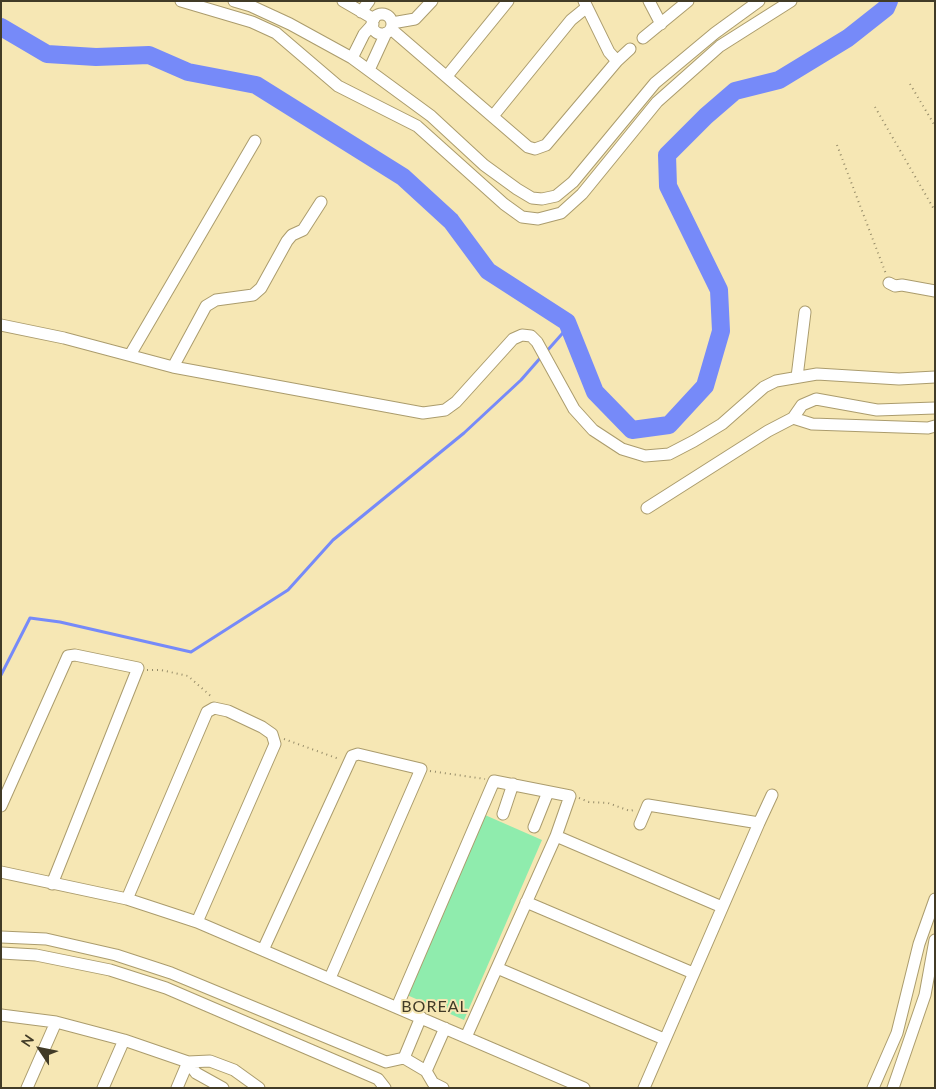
<!DOCTYPE html>
<style>
body{margin:0}
#map{position:relative;width:936px;height:1089px;overflow:hidden;background:#f6e7b4;font-family:Lato,sans-serif}
canvas{display:block}
.frame{position:absolute;inset:0;border:2px solid #413b27;pointer-events:none}
.north{position:absolute;left:15px;top:1024px;width:50px;height:50px;-webkit-text-stroke:4px #f6e7b4;paint-order:stroke;rotate:304deg;font-size:14px;font-weight:700;line-height:20px;text-align:center;color:#413b27}
.north::after{content:'';display:block;margin:auto;width:18px;height:22px;background:#413b27;clip-path:polygon(50% 0,100% 100%,50% 72%,0 100%)}
</style>
<div id="map">
<canvas width="936" height="1089"></canvas>
<div class="frame"></div>
<div class="north">N</div>
</div>
<script>
const c = document.querySelector('canvas').getContext('2d');
c.lineJoin = 'round';
function fillPath(path, color) { c.fillStyle = color; c.fill(path, 'evenodd'); }
const poly = rows => new Path2D(rows.map(r => 'M' + r).join(''));
function stroke(path, color, width, dash) { c.strokeStyle = color; c.lineWidth = width; c.lineCap = dash ? 'butt' : 'round'; c.setLineDash(dash || []); c.stroke(path); }
function write(font, color, halo, rows, align = 'center') {
  c.font = font + ' Lato,sans-serif'; c.lineWidth = 4; c.setLineDash([]); c.textBaseline = 'middle'; c.strokeStyle = halo; c.fillStyle = color; for (const [text, x, y, turn = 0] of rows) {
    c.save(); c.translate(x, y); c.rotate((+turn || 0) * Math.PI / 180); c.textAlign = isNaN(turn) ? turn : align; if (halo) c.strokeText(text, 0, 0); c.fillText(text, 0, 0); c.restore();
  }
}
const green = poly([
 [485,815,542,840,464,1020,407,995]
]);
const stream = poly([
 [546,352,569,326],
 [1,675,30,618,60,622,191,652,288,590,333,540,464,433,521,380,542,356]
]);
const river = poly([
 [1,27,47,54,96,57,149,55,188,72,256,85,403,177,451,221,488,271,567,322,595,392,632,430,669,425,705,386,721,331,719,290,668,186,667,155,706,116,735,91,779,80,848,38,886,8,889,1]
]);
const path = poly([
 [910,84,935,126],
 [875,107,935,211],
 [837,145,886,274],
 [147,670,161,670,188,676,213,698],
 [284,739,339,759],
 [430,771,485,779],
 [579,798,589,802,608,803,630,811,634,810]
]);
const minor = poly([
 [181,1,252,22,276,33,338,86,417,126,504,204,522,217,538,219,561,213,582,194,657,102,720,46,791,1],
 [234,1,251,6,290,24,352,58,431,116,484,165,517,189,532,198,542,199,556,196,573,182,655,83,715,33,759,1],
 [343,1,374,19],
 [584,1,609,52,617,61],
 [649,1,661,24],
 [361,12,369,1],
 '372 24a10 10 0 1 1 20 0a10 10 0 1 1-20 0Z',
 [392,23,415,19,432,1],
 [391,29,528,147,535,149,546,145,617,61,630,49],
 [643,38,688,1],
 [352,58,364,34,373,24],
 [369,70,386,33],
 [447,76,508,1],
 [493,116,571,20,587,7],
 [889,283,895,286,902,285,935,291],
 [1,325,64,338,173,367,423,413,445,410,456,402,513,339,522,335,531,336,537,342,574,409,593,430,622,449,645,456,669,454,694,441,722,424,764,387,776,381,817,374,899,379,935,377],
 [130,355,255,141],
 [173,367,206,306,216,300,253,295,261,288,287,241,292,235,303,230,321,202],
 [797,377,805,312],
 [793,418,812,424,928,428,935,426],
 [647,508,768,431,793,418,802,405,816,399,877,410,935,408],
 [1,806,68,656,75,655,138,668,52,884],
 [503,814,513,784],
 [640,824,648,805,759,823,772,795],
 [534,827,548,792],
 [556,836,722,907],
 [1,872,127,899,197,922,584,1088],
 [127,899,207,712,214,708,228,711,262,727,272,734,275,744,197,922],
 [526,902,693,973],
 [1,937,46,939,116,955,171,973,386,1062,404,1058,426,1071,433,1083,443,1088],
 [263,950,352,756,358,754,421,769,330,978],
 [1,953,36,955,110,970,166,988,378,1079,385,1088],
 [497,968,664,1039],
 [397,1007,494,781,570,796,556,836,466,1037],
 [1,1015,56,1022,124,1040,188,1062,210,1061,234,1070,259,1088],
 [404,1058,421,1017],
 [188,1062,196,1073,223,1088],
 [426,1071,445,1028],
 [27,1088,56,1022],
 [103,1088,124,1040],
 [177,1088,188,1062],
 [644,1088,759,823],
 [873,1088,897,1033,919,944,935,899],
 [893,1088,925,995,935,940]
]);
const neighbourhoodNames = [
 ["BOREAL",435,1007]
];
fillPath(green, '#8fecad');
stroke(stream, '#768af9', 3);
stroke(river, '#768af9', 18);
stroke(minor, '#ab9c6d', 13);
stroke(path, '#958b68', 2, [1, 4]);
stroke(minor, '#fff', 11);
c.letterSpacing = '1px';
write('16px', '#413b27', '#f6e7b4', neighbourhoodNames);
c.letterSpacing = '0px';
</script>
